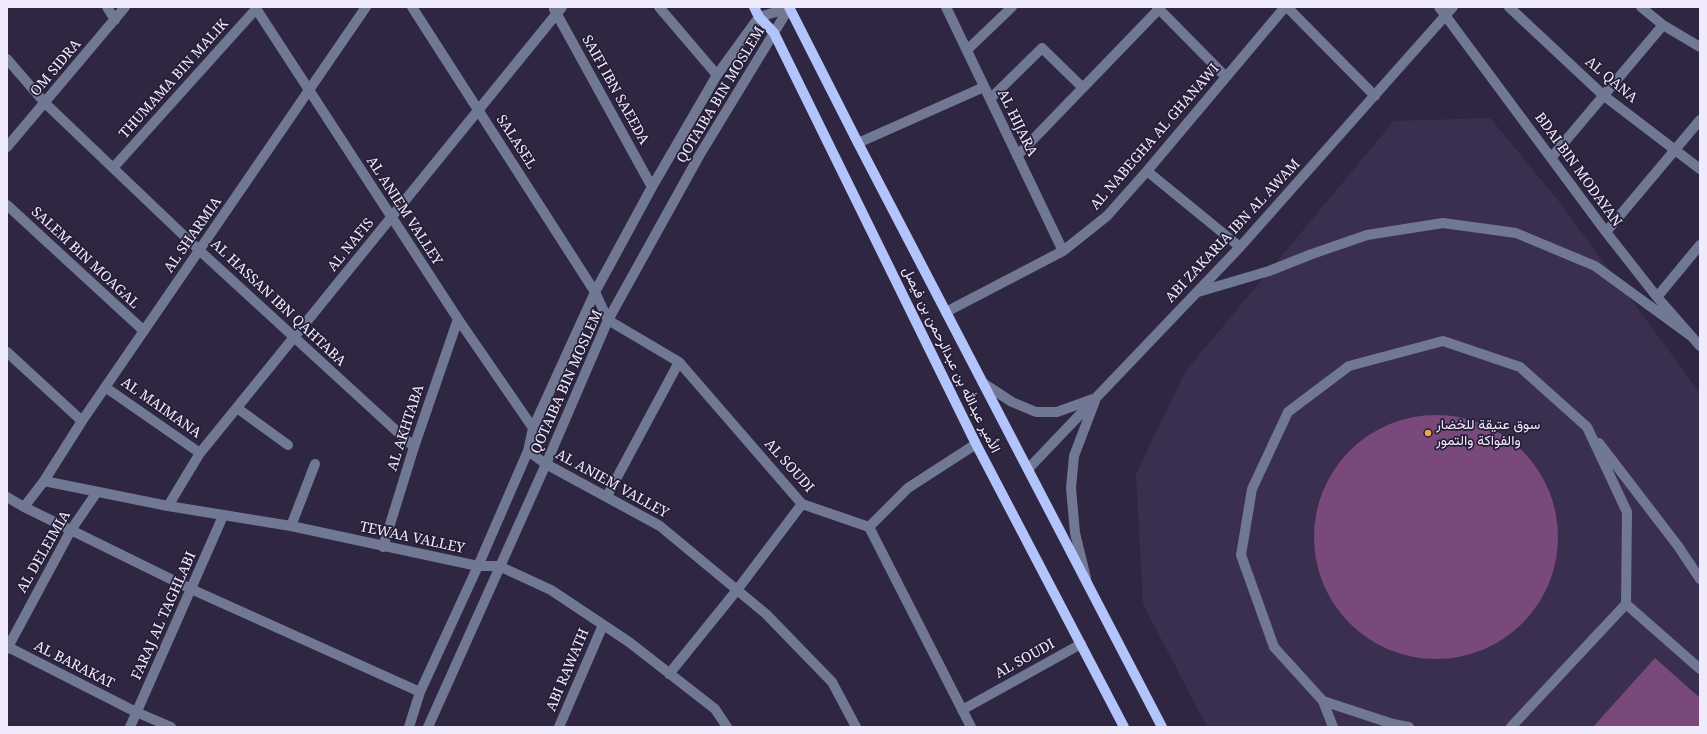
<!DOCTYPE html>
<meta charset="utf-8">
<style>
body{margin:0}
#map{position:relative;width:1707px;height:734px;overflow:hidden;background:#2f2741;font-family:"Noto Serif",serif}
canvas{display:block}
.frame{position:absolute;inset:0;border:8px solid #efebfc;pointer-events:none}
</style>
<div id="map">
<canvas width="1707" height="734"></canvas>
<div class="frame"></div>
</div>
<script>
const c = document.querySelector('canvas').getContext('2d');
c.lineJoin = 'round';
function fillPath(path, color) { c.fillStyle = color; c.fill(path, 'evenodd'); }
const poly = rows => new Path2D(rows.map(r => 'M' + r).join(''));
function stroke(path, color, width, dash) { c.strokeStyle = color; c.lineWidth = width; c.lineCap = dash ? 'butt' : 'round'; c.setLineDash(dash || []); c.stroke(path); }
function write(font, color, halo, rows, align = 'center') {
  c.font = font + ' "Noto Serif",Vazirmatn,serif'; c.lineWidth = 3.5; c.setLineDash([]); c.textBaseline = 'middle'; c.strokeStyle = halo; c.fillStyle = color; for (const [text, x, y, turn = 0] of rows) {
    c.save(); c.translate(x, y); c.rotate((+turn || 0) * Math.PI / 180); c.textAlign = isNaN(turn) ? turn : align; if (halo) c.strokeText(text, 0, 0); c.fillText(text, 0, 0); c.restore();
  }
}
const built = poly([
 [1490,118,1557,199,1700,393,1700,727,1207,727,1143,604,1136,474,1185,372,1394,121]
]);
const building = poly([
 '1314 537a122 122 0 1 1 244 0a122 122 0 1 1-244 0Z',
 [1655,658,1700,698,1700,727,1593,727]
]);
const minor = poly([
 [107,7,115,20],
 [255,7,458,319,533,428],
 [412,7,595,292,608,320,679,362,802,504,869,527,971,727],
 [659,7,717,75],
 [946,7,1063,251],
 [1157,7,1226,77],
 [1287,7,1375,96],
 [1439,7,1606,232,1657,297,1700,346],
 [1509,7,1603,95,1700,169],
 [1641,7,1663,25,1700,47],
 [554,9,652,187],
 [967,50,1012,7],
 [7,59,45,103,113,168,199,250,414,447],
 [990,99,1042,48,1083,88],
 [858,143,984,87],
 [7,147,125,7],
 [1017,156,1159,9],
 [1551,158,1663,25],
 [113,168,256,9],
 [1147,171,1240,247],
 [7,205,144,331],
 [1606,232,1700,120],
 [1198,292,1269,271,1312,254,1367,235,1443,223,1516,233,1595,266,1691,336],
 [1657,297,1700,245],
 [946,312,1063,251,1107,216,1147,171,1285,7],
 [7,352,82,421],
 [983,383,1012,402,1036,412,1057,412,1093,399],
 [105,387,200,453],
 [237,408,288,445],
 [1599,443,1678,546,1700,579],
 [528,451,546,464,660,526,766,614,832,682,856,727],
 [1028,469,1240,247,1453,7],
 [44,481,168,506,291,526,478,566,499,566,551,590,629,642,715,709,727,727],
 [607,496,679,362],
 [7,497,24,507,44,481,82,421,366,7],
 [168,506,200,453,562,7],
 [24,507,191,589,420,692],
 [291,526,315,464],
 [869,527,908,488,976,444],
 [383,547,414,447,458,319],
 [1086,578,1075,533,1071,488,1074,456,1095,401],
 [1626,604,1700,669],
 [8,647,136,712,171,727],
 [7,649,71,530,97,492],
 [669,674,737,590,802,504],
 [1323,701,1333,727],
 [962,710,1081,644],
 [130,727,223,516],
 [409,727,420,692,478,566,528,451,533,428,595,292,652,187,717,75,759,17,789,8],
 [428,727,546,464,608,320,699,156,789,8],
 [559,727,603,625],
 [1409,727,1393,724,1323,701,1274,647,1241,555,1252,489,1288,412,1349,366,1443,341,1520,367,1587,427,1627,512,1626,604,1511,727]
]);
const major = poly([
 [754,7,759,17,774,33,976,444,1124,727],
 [789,7,858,143,1162,727]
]);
const markers = [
 [1428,433,4,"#f0a63f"]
];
const streetNames = [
 ["OM SIDRA",56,68,-50],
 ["THUMAMA BIN MALIK",174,79,-48],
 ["AL QANA",1611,80,40],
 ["SAIFI IBN SAEEDA",615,90,61],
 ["QOTAIBA BIN MOSLEM",721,95,-59],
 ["AL HIJARA",1017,123,64],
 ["AL NABEGHA AL GHANAWI",1155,137,-49],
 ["SALASEL",516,142,57],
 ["BDAI BIN MODAYAN",1578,170,54],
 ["AL ANIEM VALLEY",404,211,57],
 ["ABI ZAKARIA IBN AL AWAM",1233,231,-47],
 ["AL SHARMIA",193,235,-55],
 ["AL NAFIS",351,245,-51],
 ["SALEM BIN MOAGAL",85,258,43],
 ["AL HASSAN IBN QAHTABA",278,303,43],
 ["الأمير عبدالله بن عبدالرحمن بن فيصل",951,360,64],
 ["QOTAIBA BIN MOSLEM",567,382,-66],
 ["AL MAIMANA",161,408,35],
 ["AL AKHTABA",406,428,-72],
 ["AL SOUDI",789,466,48],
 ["AL ANIEM VALLEY",612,484,29],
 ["TEWAA VALLEY",412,538,12],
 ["AL DELEIMIA",44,552,-60],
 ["FARAJ AL TAGHLABI",164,616,-66],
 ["AL SOUDI",1025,659,-29],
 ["AL BARAKAT",74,665,27],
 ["ABI RAWATH",568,670,-67]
];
const poiNames = [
 ["سوق عتيقة للخضار",1436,425],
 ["والفواكة والتمور",1436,441]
];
fillPath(built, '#3a2f4f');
fillPath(building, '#78497a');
stroke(minor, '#707893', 10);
stroke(major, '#b3c3fb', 10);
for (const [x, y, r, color] of markers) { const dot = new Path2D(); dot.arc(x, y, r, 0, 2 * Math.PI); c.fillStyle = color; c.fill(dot); stroke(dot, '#261d36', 1.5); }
write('14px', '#efebfc', '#261d36', streetNames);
write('14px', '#efebfc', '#261d36', poiNames, 'left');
</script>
